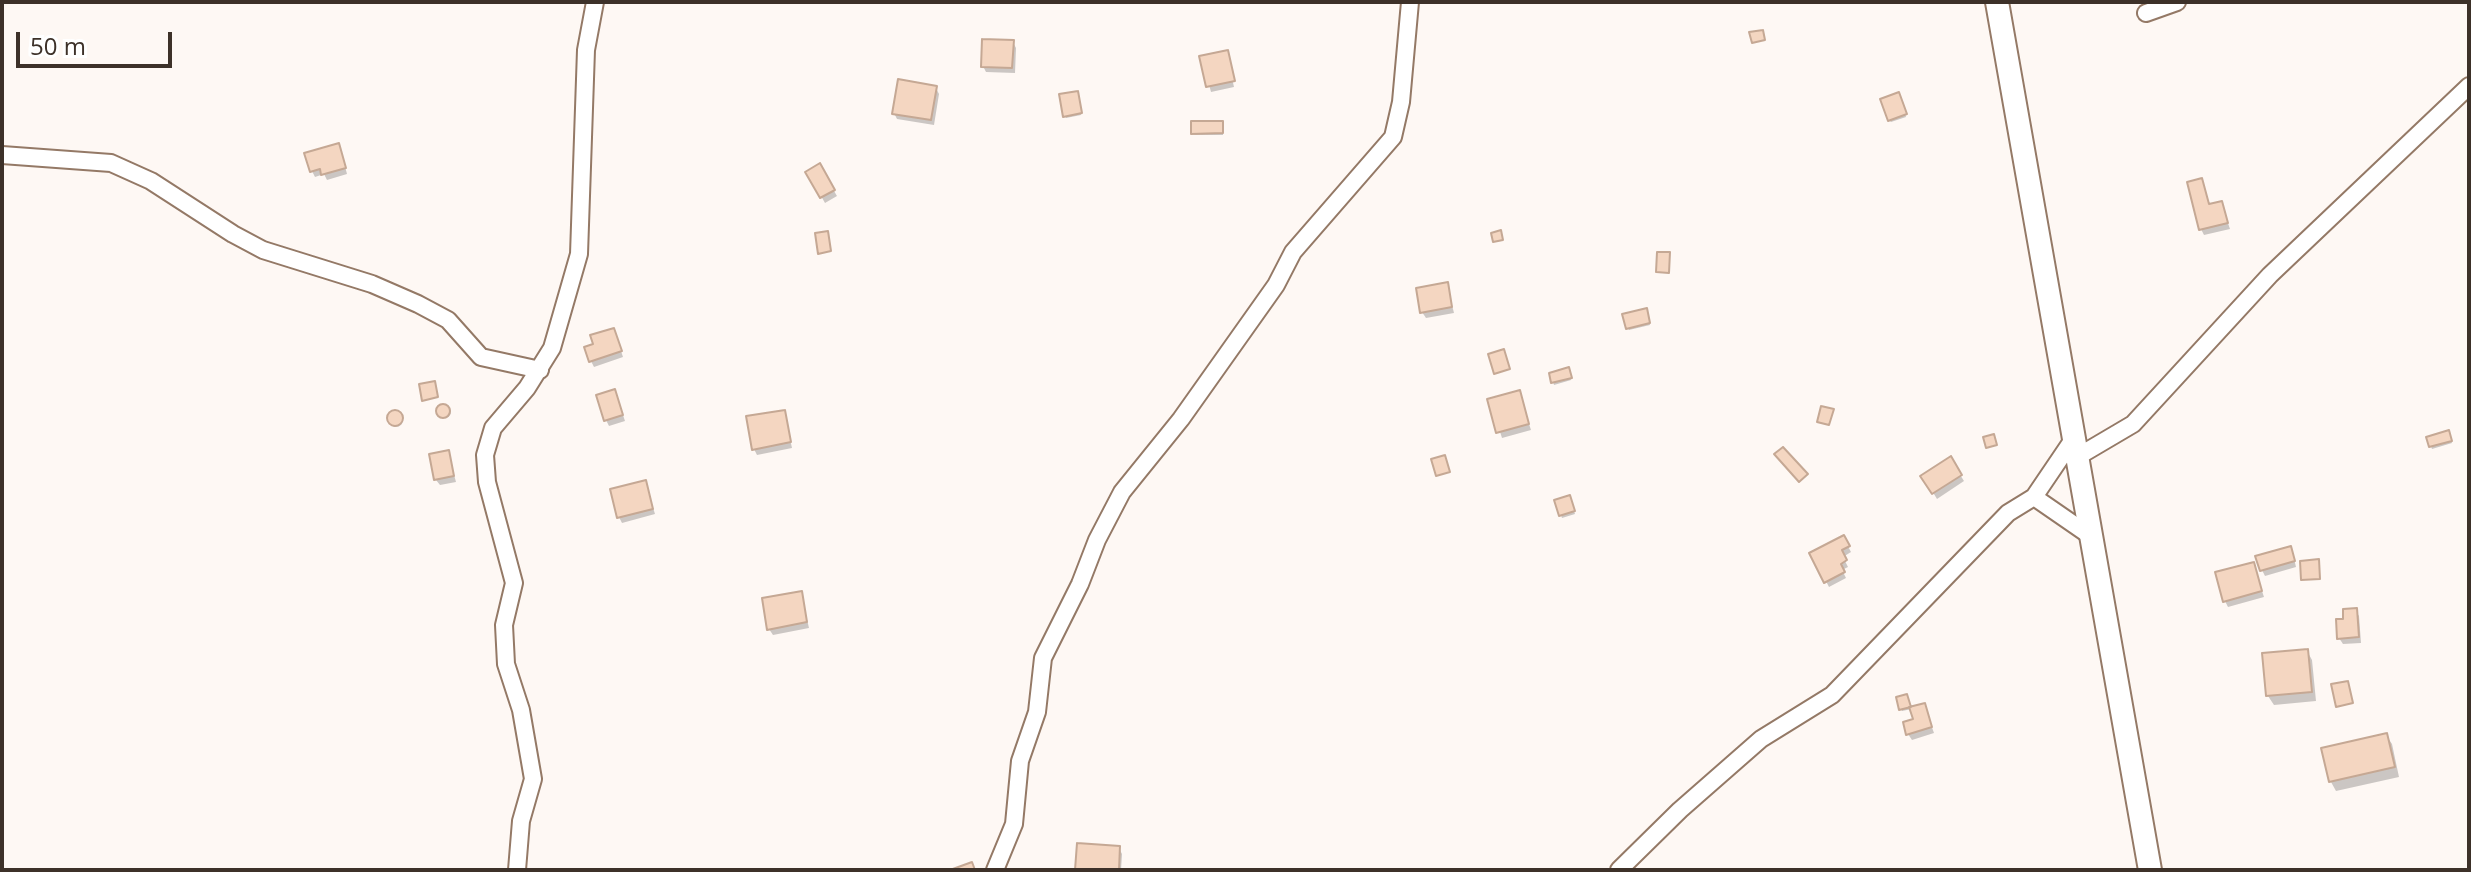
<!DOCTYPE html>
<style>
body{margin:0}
#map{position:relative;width:2471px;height:872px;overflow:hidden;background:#fef8f4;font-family:"Open Sans",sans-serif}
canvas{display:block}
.frame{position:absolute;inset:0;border:4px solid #3d3129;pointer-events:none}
.scale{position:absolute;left:16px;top:32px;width:156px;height:36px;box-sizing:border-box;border:4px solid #3d3129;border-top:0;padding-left:10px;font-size:24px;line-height:28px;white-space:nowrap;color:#3d3129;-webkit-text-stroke:6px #fff;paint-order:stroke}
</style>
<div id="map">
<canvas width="2471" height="872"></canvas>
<div class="frame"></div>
<div class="scale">50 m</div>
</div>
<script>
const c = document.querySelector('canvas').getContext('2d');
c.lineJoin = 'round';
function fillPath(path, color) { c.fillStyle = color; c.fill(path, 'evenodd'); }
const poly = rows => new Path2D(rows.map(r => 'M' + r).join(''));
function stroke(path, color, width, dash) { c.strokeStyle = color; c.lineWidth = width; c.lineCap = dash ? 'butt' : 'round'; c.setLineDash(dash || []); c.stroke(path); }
const shadow = poly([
 [1013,42,1016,48,1015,73,986,72,983,66],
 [1227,56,1234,87,1211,92,1202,58],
 [936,88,939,94,934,125,897,119,894,113],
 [1078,96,1081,115,1066,118,1065,116],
 [1900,97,1906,117,1891,122,1889,120],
 [1223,125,1223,135,1195,135,1193,133],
 [341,151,347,174,327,180,324,174,315,177,312,171],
 [819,166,837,196,825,203,808,173],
 [2201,180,2209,206,2221,203,2230,229,2204,235,2201,229],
 [1447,285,1454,313,1426,318,1422,312],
 [1647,313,1650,325,1629,330,1628,328],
 [616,336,623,357,594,367,591,361,596,345],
 [1569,372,1571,380,1554,385,1551,375],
 [1519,393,1531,430,1502,438,1490,401],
 [617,397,625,421,609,426,606,420],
 '439 412a6 6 0 1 1 12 0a6 6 0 1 1-12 0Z',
 [784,412,792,448,757,455,754,449],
 '389 420a7 7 0 1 1 14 0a7 7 0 1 1-14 0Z',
 [2449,434,2452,443,2432,449,2428,438],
 [448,452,456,482,440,485,436,480],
 [1950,459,1964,481,1937,499,1923,476],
 [645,482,655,514,622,523,619,517],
 [1570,500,1575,514,1562,518,1556,501],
 [1843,537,1851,552,1843,557,1848,567,1842,570,1846,578,1829,587,1812,554],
 [2293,554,2296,567,2265,576,2262,570],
 [2253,564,2264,597,2228,607,2225,601],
 [801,593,809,628,773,635,769,629],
 [2355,610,2359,616,2361,643,2343,644,2339,638],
 [2307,651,2312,660,2316,701,2274,705,2268,696],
 [1906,696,1910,709,1924,705,1934,733,1912,740,1908,734,1915,721,1912,709,1902,711,1901,709],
 [2386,735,2392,744,2399,777,2336,791,2331,782],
 [1119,848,1122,854,1121,870,1078,870]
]);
const building = poly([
 [1763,30,1765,40,1752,43,1749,32,1763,30],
 [982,39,1014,40,1012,68,981,67,982,39],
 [1228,50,1235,81,1206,87,1199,56,1228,50],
 [898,79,937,86,931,120,892,114,898,79],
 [1078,91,1082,113,1063,117,1059,94,1078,91],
 [1899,92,1907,114,1888,121,1880,99,1899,92],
 [1191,121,1223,121,1223,133,1191,134,1191,121],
 [339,143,346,168,321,175,320,169,310,172,304,153,339,143],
 [820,163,835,190,820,198,805,172,820,163],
 [2202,178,2209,204,2222,201,2228,223,2199,230,2187,182,2202,178],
 [1501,230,1503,240,1493,242,1491,233,1501,230],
 [828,231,831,251,818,254,815,233,828,231],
 [1657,252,1670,252,1669,273,1656,272,1657,252],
 [1448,282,1452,307,1420,313,1416,288,1448,282],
 [1647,308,1650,323,1626,329,1622,314,1647,308],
 [614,328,622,351,589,362,584,347,593,344,590,335,614,328],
 [1504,349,1510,369,1494,374,1488,354,1504,349],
 [1569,367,1572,378,1551,383,1549,373,1569,367],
 [435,381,438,397,422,401,419,384,435,381],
 [615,389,623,415,604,421,596,395,615,389],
 [1520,390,1529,424,1496,433,1487,399,1520,390],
 '436 411a7 7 0 1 1 14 0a7 7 0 1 1-14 0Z',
 [1821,406,1834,409,1829,425,1817,422,1821,406],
 [785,410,791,442,752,450,746,416,785,410],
 '387 418a8 8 0 1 1 16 0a8 8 0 1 1-16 0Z',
 [2449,430,2452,441,2429,447,2426,437,2449,430],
 [1994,434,1997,445,1986,448,1983,437,1994,434],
 [1783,447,1808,474,1799,482,1774,454,1783,447],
 [449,450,454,476,434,480,429,454,449,450],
 [1445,455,1450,472,1436,476,1431,459,1445,455],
 [1951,456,1962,475,1932,494,1920,476,1951,456],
 [646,480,653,509,617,518,610,489,646,480],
 [1570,495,1575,511,1559,516,1554,500,1570,495],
 [1844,535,1850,546,1842,550,1847,560,1841,564,1845,572,1824,583,1809,553,1844,535],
 [2291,546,2295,561,2260,571,2255,556,2291,546],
 [2319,559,2320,579,2301,580,2300,561,2319,559],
 [2254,562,2262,591,2223,602,2215,572,2254,562],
 [802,591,807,622,767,630,762,598,802,591],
 [2357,608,2359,637,2337,639,2336,619,2343,619,2343,609,2357,608],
 [2308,649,2312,692,2266,696,2262,653,2308,649],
 [2348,681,2353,703,2336,707,2331,684,2348,681],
 [1907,694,1911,707,1899,710,1896,697,1907,694],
 [1925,703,1932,727,1906,735,1903,722,1913,719,1909,707,1925,703],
 [2387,733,2395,767,2329,782,2321,748,2387,733],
 [1077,843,1120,846,1119,870,1075,870,1077,843],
 [972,862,975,870,950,870,972,862]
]);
const street = poly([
 [2146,13,2177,2],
 [2,155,111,163,151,181,233,234,263,250,372,284,418,304,448,320,481,357,540,370],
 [2077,457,2133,424,2270,275,2469,86],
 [2034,497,2092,537],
 [517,870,521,821,533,779,521,710,506,664,504,625,514,583,487,482,485,455,493,428,527,388,552,348,579,254,586,50,595,2],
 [995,870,1014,824,1020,761,1037,712,1043,658,1080,584,1097,540,1122,492,1181,419,1276,285,1293,252,1393,137,1401,102,1410,2],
 [1619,870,1680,810,1761,739,1832,695,2008,513,2034,497,2074,438]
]);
const secondary = poly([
 [1997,2,2150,870]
]);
fillPath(shadow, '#0003');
fillPath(building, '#f4d6c1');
stroke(building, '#c5a894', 2);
stroke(street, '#947966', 20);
stroke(secondary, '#947966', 26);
stroke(street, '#fff', 16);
stroke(secondary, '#fff', 22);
</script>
